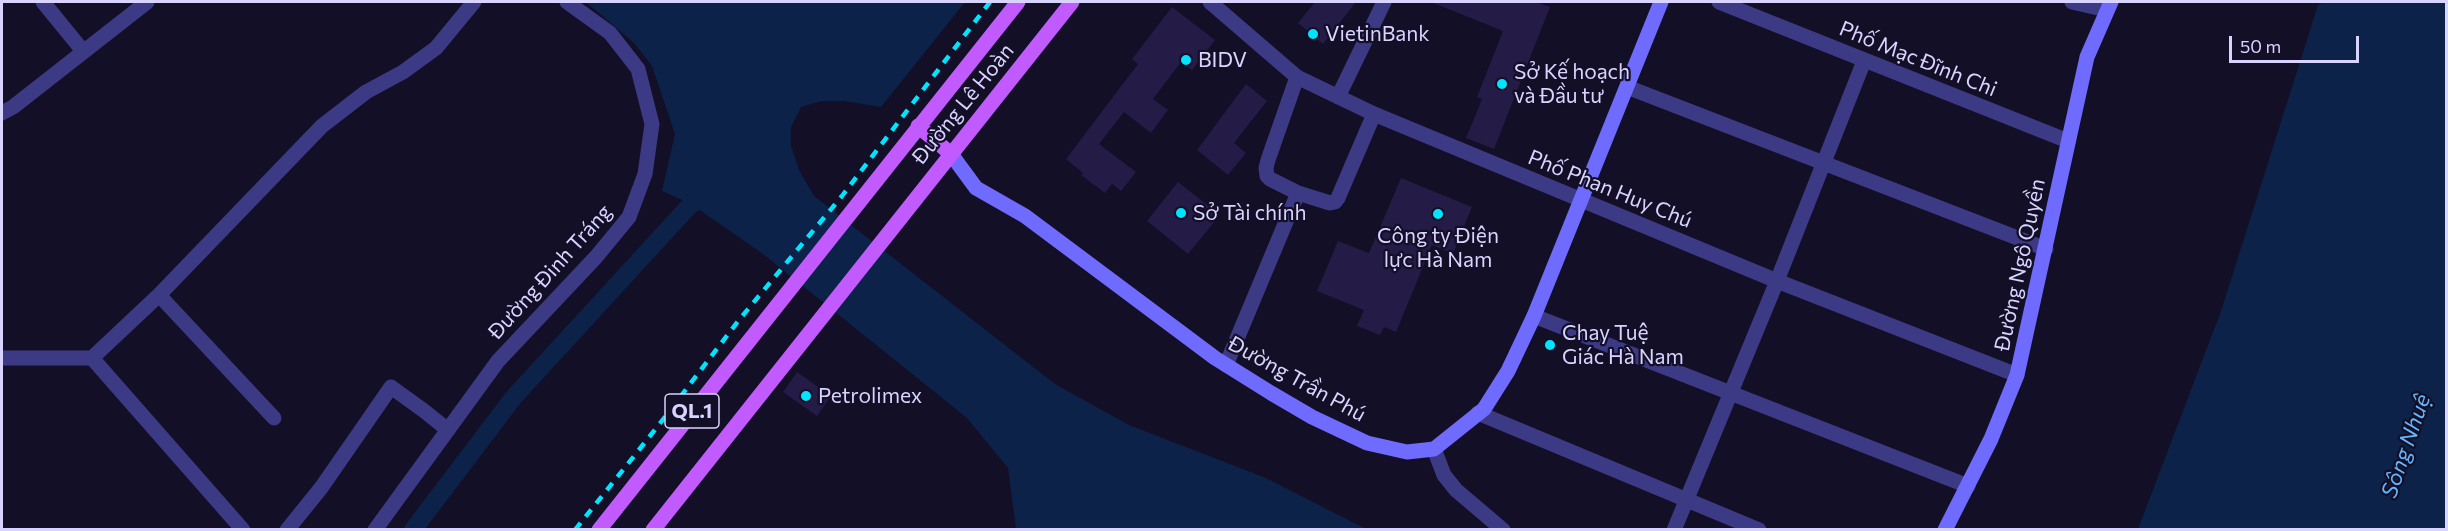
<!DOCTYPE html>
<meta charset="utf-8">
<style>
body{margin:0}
#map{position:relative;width:2448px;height:531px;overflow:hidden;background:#130f26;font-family:Commissioner,sans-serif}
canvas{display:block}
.frame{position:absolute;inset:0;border:3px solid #d9d4ff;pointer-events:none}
.scale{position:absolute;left:2229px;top:36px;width:130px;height:27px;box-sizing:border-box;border:3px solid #d9d4ff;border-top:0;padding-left:8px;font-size:18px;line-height:21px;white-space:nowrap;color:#d9d4ff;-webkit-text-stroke:4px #130f26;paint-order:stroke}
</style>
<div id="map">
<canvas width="2448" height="531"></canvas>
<div class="frame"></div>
<div class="scale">50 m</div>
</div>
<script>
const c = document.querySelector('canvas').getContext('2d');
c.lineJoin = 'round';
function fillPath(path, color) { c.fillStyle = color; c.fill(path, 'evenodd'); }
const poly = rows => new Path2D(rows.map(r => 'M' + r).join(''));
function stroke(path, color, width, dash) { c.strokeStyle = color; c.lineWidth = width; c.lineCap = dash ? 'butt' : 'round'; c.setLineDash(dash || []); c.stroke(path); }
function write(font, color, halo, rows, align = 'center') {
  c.font = font + ' Commissioner,sans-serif'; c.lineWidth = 4.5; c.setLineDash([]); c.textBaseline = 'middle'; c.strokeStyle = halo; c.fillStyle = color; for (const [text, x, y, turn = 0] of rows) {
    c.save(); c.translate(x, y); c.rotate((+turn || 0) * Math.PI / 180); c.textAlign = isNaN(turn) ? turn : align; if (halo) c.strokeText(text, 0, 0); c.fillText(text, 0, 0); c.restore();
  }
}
const water = poly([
 [586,2,965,2,881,107,845,101,822,101,801,107,791,127,791,146,800,172,814,196,1055,384,1129,425,1266,478,1366,529,1016,529,1008,468,967,418,763,254,691,204,662,191,675,134,652,66,634,43],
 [2324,2,2446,2,2446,529,2138,529,2221,311,2318,5]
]);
const canal = poly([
 [413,530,513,398,691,204,712,196]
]);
const building = poly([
 [1315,2,1356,2,1323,44,1298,23],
 [1431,2,1536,2,1550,7,1494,149,1466,138,1482,99,1477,97,1503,31],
 [1172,7,1215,40,1192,70,1181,62,1153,99,1168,110,1151,133,1124,112,1099,144,1136,172,1121,191,1112,184,1105,193,1081,175,1083,173,1066,159,1138,64,1132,59],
 [1246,84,1267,101,1234,143,1246,153,1228,175,1197,150],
 [1401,178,1472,207,1453,254,1432,245,1396,332,1384,327,1380,335,1357,326,1364,310,1317,291,1338,241,1369,253],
 [1178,182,1220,215,1188,254,1147,221],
 [797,372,831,396,817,416,783,392]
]);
const street = poly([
 [43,2,83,51],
 [1210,2,1297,77,1374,114,1777,281,2017,375],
 [1719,2,2068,141],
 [2072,2,2107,10],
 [1297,77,1268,160,1266,168,1267,176,1270,179,1298,193,1330,203,1335,202,1338,198,1374,114],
 [1627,87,2046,249],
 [1338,97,1384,2],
 [2,113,13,107,147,2],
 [159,295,274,418],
 [1534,316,1968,486],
 [2,358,92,358,159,295,322,126,366,92,403,72,436,48,474,2],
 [92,358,243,530],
 [1226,365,1298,193],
 [1478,413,1759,530],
 [1434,449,1444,475,1456,490,1503,530],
 [287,530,321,488,391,387,423,410,448,430],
 [375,530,498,361,596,257,629,217,645,174,652,124,638,69,610,33,567,2],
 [1674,530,1777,281,1864,61]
]);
const secondary = poly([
 [951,154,976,188,1025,216,1215,358,1271,393,1312,417,1367,443,1407,452,1434,449,1484,409,1508,371,1534,316,1661,2],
 [1945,530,1991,439,2017,375,2087,57,2111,2]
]);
const primary = poly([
 [918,126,951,154],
 [599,530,1018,2],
 [653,530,1072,2]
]);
const rail = poly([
 [575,530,658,426,739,320,842,196,990,2]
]);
const markers = [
 [1313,34,6,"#00e5ff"],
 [1186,60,6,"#00e5ff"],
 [1502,84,6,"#00e5ff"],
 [1181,213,6,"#00e5ff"],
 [1438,214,6,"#00e5ff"],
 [1550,345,6,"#00e5ff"],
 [806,396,6,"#00e5ff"]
];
const shields = [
 [692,411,54]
];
const shieldNames = [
 ["QL.1",692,411]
];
const poiNames = [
 ["VietinBank",1325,34],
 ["BIDV",1198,60],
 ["Sở Kế hoạch",1514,72],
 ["và Đầu tư",1514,96],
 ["Sở Tài chính",1193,213],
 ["Công ty Điện",1438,236,"center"],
 ["lực Hà Nam",1438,260,"center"],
 ["Chay Tuệ",1562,333],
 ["Giác Hà Nam",1562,357],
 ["Petrolimex",818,396]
];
const streetNames = [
 ["Phố Mạc Đĩnh Chi",1918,59,22],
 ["Đường Lê Hoàn",963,104,-51],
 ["Phố Phan Huy Chú",1610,189,22],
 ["Đường Ngô Quyền",2020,265,-78],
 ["Đường Đinh Tráng",550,272,-48],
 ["Đường Trần Phú",1297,379,29]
];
const waterNames = [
 ["Sông Nhuệ",2406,446,-71]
];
fillPath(water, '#0c2248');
stroke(canal, '#0c2248', 18);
fillPath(building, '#241b47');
stroke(street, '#3d3a85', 15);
stroke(secondary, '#6f6bff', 15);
stroke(primary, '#c25bff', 15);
stroke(rail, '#00e5ff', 4.5, [9, 8]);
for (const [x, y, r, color] of markers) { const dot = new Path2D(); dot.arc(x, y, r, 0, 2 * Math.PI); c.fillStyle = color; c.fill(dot); stroke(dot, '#130f26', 2); }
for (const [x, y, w] of shields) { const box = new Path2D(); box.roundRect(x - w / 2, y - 17, w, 34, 4.5); c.fillStyle = '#130f26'; c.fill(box); stroke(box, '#d9d4ff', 1.5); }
write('bold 20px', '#d9d4ff', null, shieldNames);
write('21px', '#d9d4ff', '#130f26', poiNames, 'left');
write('21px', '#d9d4ff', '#130f26', streetNames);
write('italic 22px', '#62b6ff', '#130f26', waterNames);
</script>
